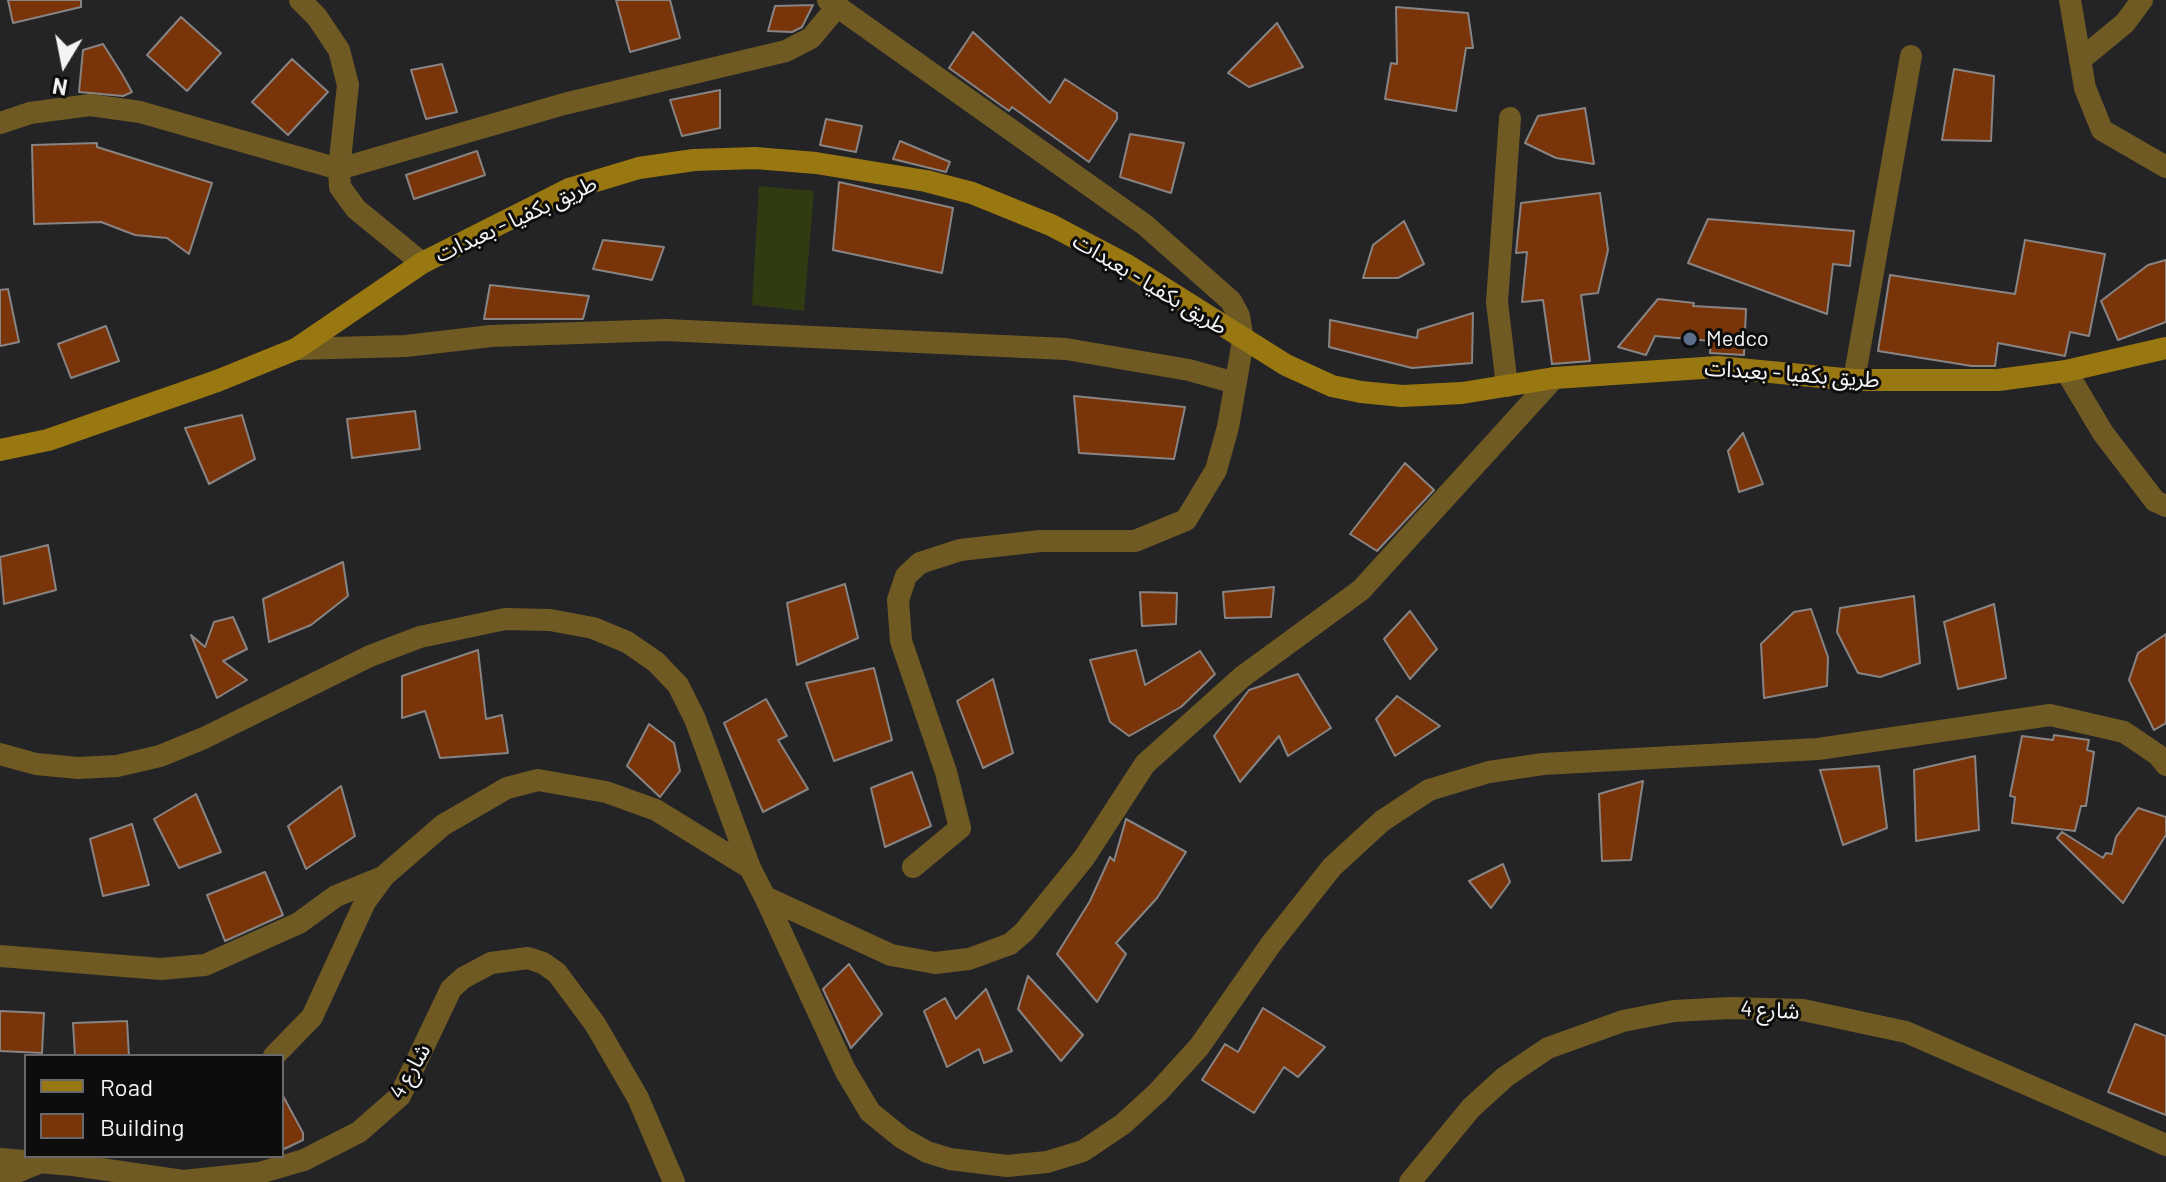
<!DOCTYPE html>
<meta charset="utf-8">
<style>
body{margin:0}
#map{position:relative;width:2166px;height:1182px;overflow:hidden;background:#242426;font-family:Barlow,sans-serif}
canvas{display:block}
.legend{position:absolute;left:24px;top:1054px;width:260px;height:104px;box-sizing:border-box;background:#0d0d0e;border:2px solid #69696b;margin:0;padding:10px 14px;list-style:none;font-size:24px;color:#f4f4f6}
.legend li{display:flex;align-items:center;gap:16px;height:40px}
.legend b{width:40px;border:2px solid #69696b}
.north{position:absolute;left:24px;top:24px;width:80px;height:80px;-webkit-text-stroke:6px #0d0d0e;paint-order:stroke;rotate:190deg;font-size:22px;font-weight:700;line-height:32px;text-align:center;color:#f4f4f6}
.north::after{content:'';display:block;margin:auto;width:28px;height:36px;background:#f4f4f6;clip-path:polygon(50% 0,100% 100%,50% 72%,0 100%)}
</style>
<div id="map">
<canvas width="2166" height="1182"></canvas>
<ul class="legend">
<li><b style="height:10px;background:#971"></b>Road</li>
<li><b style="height:22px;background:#7a3409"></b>Building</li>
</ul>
<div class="north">N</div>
</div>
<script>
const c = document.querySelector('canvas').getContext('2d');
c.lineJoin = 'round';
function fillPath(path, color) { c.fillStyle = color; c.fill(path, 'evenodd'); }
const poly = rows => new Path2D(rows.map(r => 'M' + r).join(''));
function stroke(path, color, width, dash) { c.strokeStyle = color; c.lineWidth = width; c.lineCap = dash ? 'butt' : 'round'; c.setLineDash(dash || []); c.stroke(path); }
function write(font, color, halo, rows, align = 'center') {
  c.font = font + ' Barlow,"Noto Sans Arabic",sans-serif'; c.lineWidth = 6; c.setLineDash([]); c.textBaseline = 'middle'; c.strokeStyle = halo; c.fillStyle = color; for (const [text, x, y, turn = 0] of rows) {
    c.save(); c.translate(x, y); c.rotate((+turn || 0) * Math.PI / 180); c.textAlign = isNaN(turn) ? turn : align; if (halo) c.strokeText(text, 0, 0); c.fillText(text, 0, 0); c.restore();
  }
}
const green = poly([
 [759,186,814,191,804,311,752,305]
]);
const building = poly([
 [8,0,81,0,81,7,13,23,8,0],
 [616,0,670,0,680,38,630,52,616,0],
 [813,5,802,27,792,32,768,31,775,6,813,5],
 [1396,7,1468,13,1473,48,1466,48,1456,111,1385,99,1391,63,1397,64,1396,7],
 [181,17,221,53,187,91,147,55,181,17],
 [1277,23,1303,67,1249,87,1228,73,1277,23],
 [973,32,1050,103,1065,79,1117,113,1117,119,1089,162,1012,107,1009,111,949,68,973,32],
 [103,44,122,74,132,92,123,96,79,92,83,50,103,44],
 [292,59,328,92,288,135,252,102,292,59],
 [442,64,457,112,426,119,411,70,442,64],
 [1954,69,1994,76,1991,141,1942,140,1954,69],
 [720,90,720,128,682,136,670,100,720,90],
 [1585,108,1594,164,1556,158,1525,143,1538,116,1585,108],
 [826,119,862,126,856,152,820,145,826,119],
 [1130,134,1184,143,1171,193,1120,177,1130,134],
 [900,141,950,162,946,172,893,159,900,141],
 [97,143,97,147,212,183,189,254,167,238,135,235,101,222,34,224,32,145,97,143],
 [477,151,485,175,414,199,406,175,477,151],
 [839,182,953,208,942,273,833,250,839,182],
 [1600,193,1608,250,1598,293,1581,295,1590,361,1552,364,1543,300,1522,302,1527,252,1516,253,1521,203,1600,193],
 [1708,219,1854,231,1850,266,1833,264,1827,314,1688,263,1708,219],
 [1404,221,1424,264,1398,278,1363,278,1373,245,1404,221],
 [603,240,664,247,652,280,593,269,603,240],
 [2025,240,2105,254,2089,336,2070,332,2065,356,1998,343,1995,366,1972,366,1878,351,1890,275,2015,294,2025,240],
 [2166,260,2166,322,2118,340,2101,301,2148,265,2166,260],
 [490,285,589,296,583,319,484,319,490,285],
 [8,289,19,342,0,346,0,290,8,289],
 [1658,299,1694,303,1693,306,1746,309,1744,355,1710,353,1711,341,1655,336,1646,355,1618,347,1658,299],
 [1473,313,1472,363,1412,368,1329,347,1330,320,1417,338,1418,330,1473,313],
 [106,326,119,361,71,378,58,344,106,326],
 [1074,396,1185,407,1174,459,1079,453,1074,396],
 [415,411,420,449,352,458,347,419,415,411],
 [242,415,255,459,209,484,185,428,242,415],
 [1743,433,1763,484,1739,492,1728,451,1743,433],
 [1405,463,1434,490,1377,551,1350,534,1405,463],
 [48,545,56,590,4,604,0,557,48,545],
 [343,562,348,596,311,625,269,642,263,599,343,562],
 [845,584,858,638,797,665,787,603,845,584],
 [1274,587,1271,617,1225,618,1223,592,1274,587],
 [1140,592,1177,593,1176,624,1142,626,1140,592],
 [1914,596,1920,663,1880,677,1858,673,1837,632,1840,608,1914,596],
 [1994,604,2006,678,1958,689,1944,622,1994,604],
 [1811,609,1828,657,1827,686,1764,698,1761,644,1794,612,1811,609],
 [1410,611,1437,649,1410,679,1384,639,1410,611],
 [233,617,247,649,223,661,247,680,217,698,191,635,205,647,214,622,233,617],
 [2166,634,2166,723,2154,730,2129,680,2138,653,2166,634],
 [478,650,486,719,502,715,508,753,440,758,425,711,402,718,402,676,478,650],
 [1136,650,1145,685,1200,651,1215,674,1181,707,1129,736,1110,722,1090,660,1136,650],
 [874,668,892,740,834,761,806,683,874,668],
 [1298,674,1331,728,1288,756,1279,736,1240,782,1214,736,1249,690,1298,674],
 [993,679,1013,753,983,768,957,701,993,679],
 [1397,696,1440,726,1395,756,1376,719,1397,696],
 [766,699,787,736,778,740,808,789,763,812,724,723,766,699],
 [649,724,674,743,680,771,660,797,627,766,649,724],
 [2054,735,2089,740,2087,750,2094,752,2086,806,2081,806,2075,831,2012,823,2015,797,2010,796,2022,736,2053,740,2054,735],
 [1975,756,1979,830,1916,841,1914,770,1975,756],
 [1879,766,1887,828,1843,845,1820,770,1879,766],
 [912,772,931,826,885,847,871,788,912,772],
 [1643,781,1631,860,1602,861,1599,794,1643,781],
 [341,786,355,836,306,869,288,826,341,786],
 [196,794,221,852,179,868,154,819,196,794],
 [2138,808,2166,817,2166,835,2123,903,2057,838,2062,832,2103,858,2106,853,2112,854,2116,837,2138,808],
 [1126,819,1186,852,1157,898,1116,943,1126,954,1097,1002,1057,954,1090,901,1110,857,1114,861,1126,819],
 [132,824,149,885,103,896,90,839,132,824],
 [1503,864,1510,882,1491,908,1469,881,1503,864],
 [265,872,283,915,225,941,207,895,265,872],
 [849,964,882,1014,851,1048,823,989,849,964],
 [1028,976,1083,1035,1061,1061,1018,1009,1028,976],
 [986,989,1012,1051,984,1063,979,1049,947,1067,924,1011,945,998,956,1019,986,989],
 [1263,1008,1325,1047,1298,1077,1284,1067,1254,1113,1202,1080,1225,1044,1238,1052,1263,1008],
 [0,1011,44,1013,42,1053,0,1051,0,1011],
 [127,1021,129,1056,75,1056,73,1023,127,1021],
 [2135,1024,2166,1036,2166,1115,2108,1092,2135,1024],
 [282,1094,303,1133,303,1140,282,1150,282,1094]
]);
const minor = poly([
 [300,0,317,17,339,50,348,85,339,169,340,187,356,209,422,263],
 [828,0,1145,225,1231,301,1239,316,1243,341,1228,427,1216,470,1186,520,1135,541,1040,541,960,550,920,563,906,576,898,600,901,641,946,772,960,828,913,867],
 [2080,60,2125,23,2142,0],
 [0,123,30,113,90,105,140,112,339,169,564,104,786,51,811,38,837,7],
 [296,349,406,346,491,336,666,330,1066,349,1189,370,1235,383],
 [2066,371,2103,433,2155,501,2166,506],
 [1854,380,1911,56],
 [1507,386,1497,302,1510,118],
 [0,754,36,764,78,768,117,766,160,756,204,738,370,656,420,637,505,619,550,620,593,628,627,642,656,662,678,685,695,719,750,868,765,897,891,955,935,963,969,959,1010,944,1024,932,1084,858,1145,764,1242,677,1361,590,1554,378],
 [765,897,845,1070,870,1112,902,1138,927,1152,950,1159,1007,1166,1047,1162,1083,1151,1123,1124,1158,1092,1199,1047,1271,944,1332,867,1382,821,1429,790,1489,772,1543,764,1818,749,2050,715,2124,732,2158,755,2166,765],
 [0,956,161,969,205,965,299,923,336,896,383,877],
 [274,1056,312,1017,365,902,384,876,443,825,507,788,538,780,606,792,656,810,750,868],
 [0,1159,73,1165,183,1181,259,1173,304,1160,359,1132,400,1096,451,989,463,978,491,963,528,958,543,963,557,973,595,1024,638,1098,674,1182],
 [0,1179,36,1164],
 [1410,1182,1471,1108,1505,1077,1548,1048,1623,1021,1674,1011,1730,1008,1803,1010,1906,1032,2166,1145]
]);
const tertiary = poly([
 [2070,0,2085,88,2102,130,2166,167]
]);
const secondary = poly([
 [0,450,48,440,217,381,296,349,422,263,569,189,639,168,694,160,755,158,816,163,926,181,972,193,1051,225,1127,265,1286,365,1332,386,1361,392,1402,396,1462,393,1554,378,1718,367,1854,380,1998,380,2066,371,2166,348]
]);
const markers = [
 [1690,339,8,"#5c6f8a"]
];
const streetNames = [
 ["طريق بكفيا - بعبدات",516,219,-25],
 ["طريق بكفيا - بعبدات",1150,284,31],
 ["طريق بكفيا - بعبدات",1792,374,4],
 ["شارع 4",1770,1010,3],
 ["شارع 4",410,1071,-60]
];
const poiNames = [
 ["Medco",1706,339]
];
fillPath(green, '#303b12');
fillPath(building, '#7a3409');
stroke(building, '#888483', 2);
stroke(minor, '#6f5a24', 22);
stroke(tertiary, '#6f5a24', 22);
stroke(secondary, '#971', 22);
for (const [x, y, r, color] of markers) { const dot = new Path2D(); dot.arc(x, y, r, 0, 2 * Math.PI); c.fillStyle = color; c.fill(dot); stroke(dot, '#0d0d0e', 3); }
write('22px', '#f4f4f6', '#0d0d0e', streetNames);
write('22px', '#f4f4f6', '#0d0d0e', poiNames, 'left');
</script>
